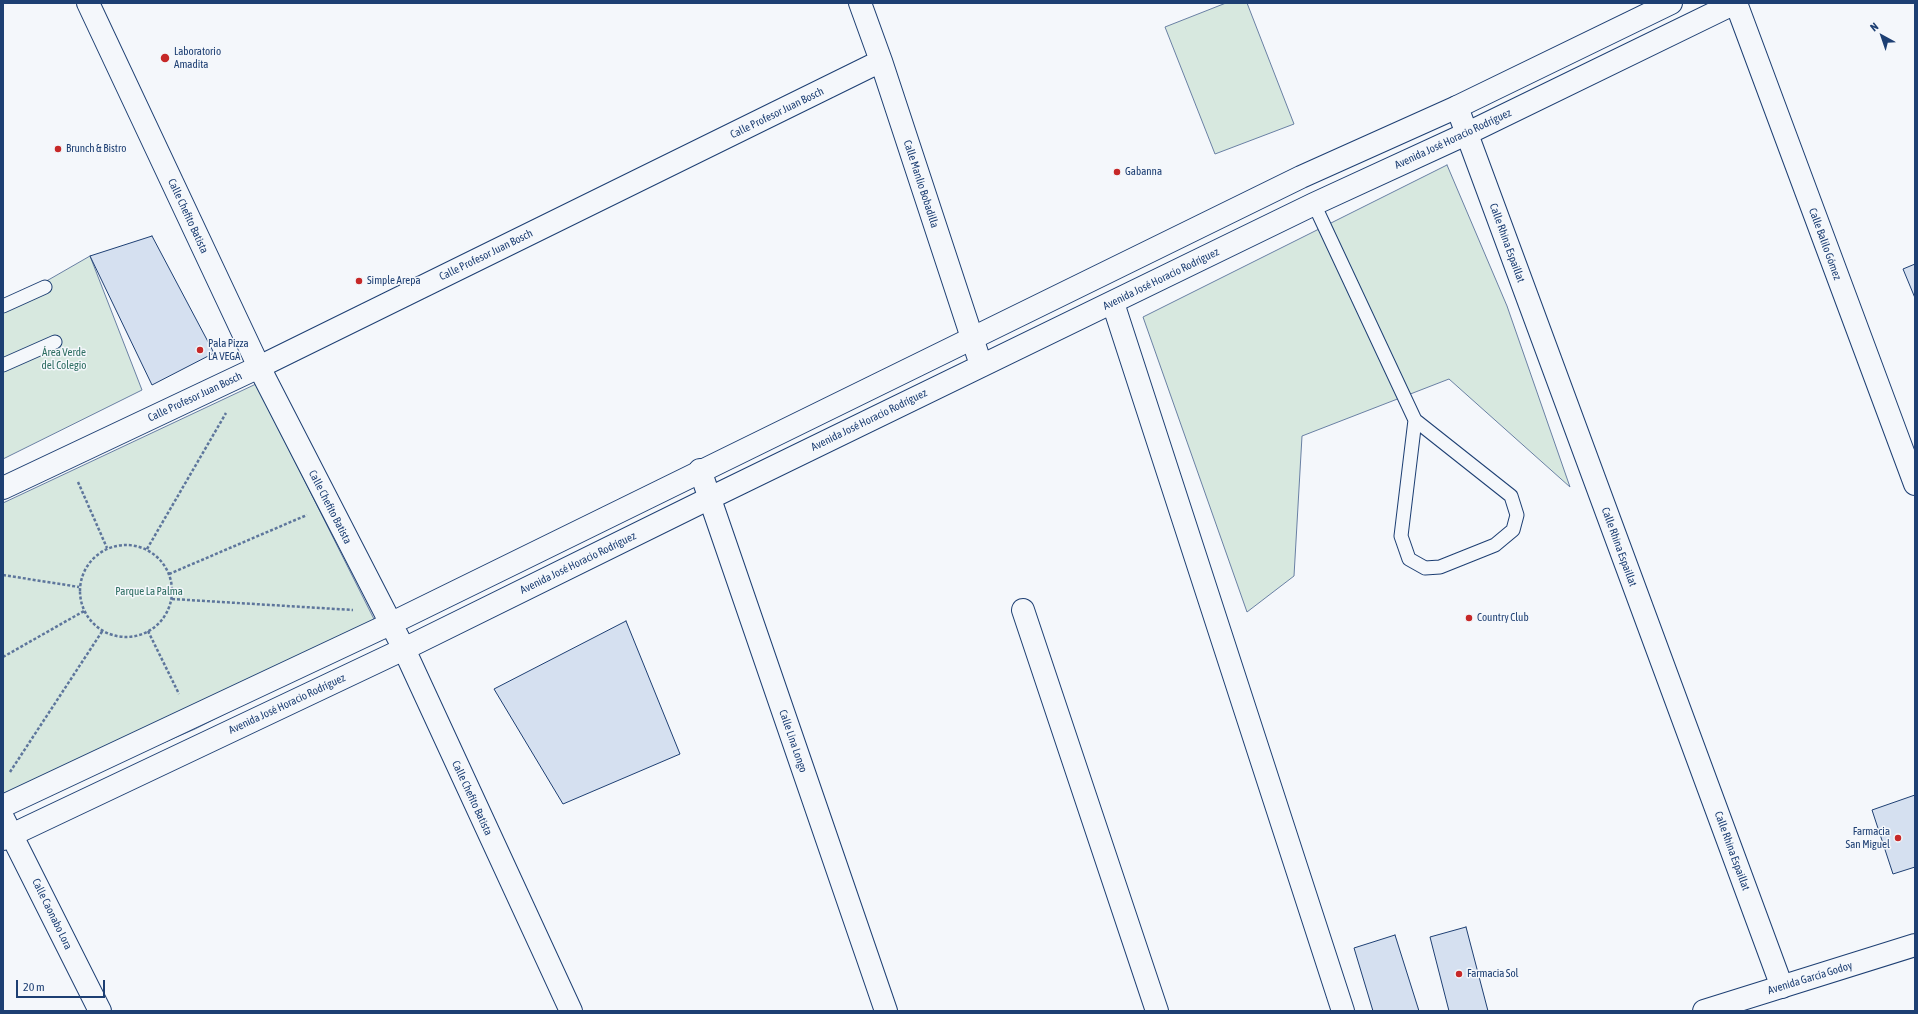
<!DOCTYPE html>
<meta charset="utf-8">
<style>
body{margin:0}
#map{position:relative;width:1918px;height:1014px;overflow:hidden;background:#f4f7fb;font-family:"Asap Condensed",sans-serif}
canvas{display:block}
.frame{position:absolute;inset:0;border:4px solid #1d3f73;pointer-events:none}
.north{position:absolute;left:1862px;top:16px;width:40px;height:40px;-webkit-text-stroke:3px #f4f7fb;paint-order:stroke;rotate:320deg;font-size:11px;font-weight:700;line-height:16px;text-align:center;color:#1d3f73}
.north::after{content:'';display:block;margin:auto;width:14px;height:18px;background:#1d3f73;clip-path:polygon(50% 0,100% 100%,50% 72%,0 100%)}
.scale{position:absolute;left:16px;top:980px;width:89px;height:18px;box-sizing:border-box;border:2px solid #1d3f73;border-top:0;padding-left:5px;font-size:12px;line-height:14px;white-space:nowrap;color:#1d3f73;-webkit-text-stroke:3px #f4f7fb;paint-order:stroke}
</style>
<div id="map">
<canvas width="1918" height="1014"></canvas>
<div class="frame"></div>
<div class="north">N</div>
<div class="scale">20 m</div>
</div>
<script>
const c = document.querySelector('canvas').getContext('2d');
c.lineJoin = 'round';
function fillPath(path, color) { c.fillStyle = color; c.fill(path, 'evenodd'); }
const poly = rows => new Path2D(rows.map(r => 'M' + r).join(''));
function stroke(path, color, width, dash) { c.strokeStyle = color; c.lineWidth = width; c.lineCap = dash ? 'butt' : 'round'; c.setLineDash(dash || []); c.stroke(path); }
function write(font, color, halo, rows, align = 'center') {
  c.font = font + ' "Asap Condensed",sans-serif'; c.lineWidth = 3; c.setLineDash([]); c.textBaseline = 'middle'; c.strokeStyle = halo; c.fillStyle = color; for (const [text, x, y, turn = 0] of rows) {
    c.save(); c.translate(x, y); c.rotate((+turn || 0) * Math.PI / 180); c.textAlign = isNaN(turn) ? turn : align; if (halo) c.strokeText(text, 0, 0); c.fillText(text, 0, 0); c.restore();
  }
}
const green = poly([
 [1226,3,1247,3,1294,124,1215,154,1165,27,1226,3],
 [1447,165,1507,306,1570,487,1449,379,1302,436,1294,576,1247,612,1143,317,1447,165],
 [90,256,142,390,3,459,3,306,90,256],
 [256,384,382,635,195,729,11,809,3,794,3,503,256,384]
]);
const building = poly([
 [152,236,214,353,152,385,90,256,152,236],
 [1915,264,1915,298,1903,269,1915,264],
 [626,621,680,754,563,804,494,689,626,621],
 [1915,795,1915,867,1893,874,1872,810,1915,795],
 [1466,927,1488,1011,1449,1011,1430,937,1466,927],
 [1395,935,1419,1011,1373,1011,1354,948,1395,935]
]);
const path = poly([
 [78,482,107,548],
 '80 591a46 46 0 1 1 92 0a46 46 0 1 1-92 0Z',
 [147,549,226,413],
 [169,574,307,515],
 [3,575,79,587],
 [172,599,353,610],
 [148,631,179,694],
 [3,657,84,611],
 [10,772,103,630]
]);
const lane = poly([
 [1314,204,1415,420,1511,496,1517,515,1513,530,1495,545,1440,567,1425,568,1409,559,1401,536,1415,420],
 [3,306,45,287],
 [3,365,55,342]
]);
const street = poly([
 [860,3,881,61,981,365],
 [1457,107,1782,987],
 [1113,303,1343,1011],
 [259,367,881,61],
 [700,470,886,1011],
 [1023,610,1157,1011],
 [3,818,100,1011]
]);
const secondary = poly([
 [88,3,259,367,404,649,571,1011],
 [1736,3,1915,484],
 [3,488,259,367],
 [3,806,390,624,1301,177,1457,107,1671,3],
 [3,839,404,649,710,498,1314,204,1466,134,1735,3],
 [1704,1011,1915,945]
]);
const markers = [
 [165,58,5,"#c62828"],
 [58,149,4,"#c62828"],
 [1117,172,4,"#c62828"],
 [359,281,4,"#c62828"],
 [200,350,4,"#c62828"],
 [1469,618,4,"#c62828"],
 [1898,838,4,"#c62828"],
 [1459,974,4,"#c62828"]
];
const poiNames = [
 ["Laboratorio",174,52],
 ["Amadita",174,65],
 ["Brunch & Bistro",66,149],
 ["Gabanna",1125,172],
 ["Simple Arepa",367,281],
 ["Pala Pizza",208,344],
 ["LA VEGA",208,357],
 ["Country Club",1477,618],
 ["Farmacia",1890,832,"right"],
 ["San Miguel",1890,845,"right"],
 ["Farmacia Sol",1467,974]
];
const streetNames = [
 ["Calle Profesor Juan Bosch",777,113,-26],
 ["Avenida José Horacio Rodríguez",1453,139,-25],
 ["Calle Manlio Bobadilla",921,184,72],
 ["Calle Chefito Batista",188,216,65],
 ["Calle Rhina Espaillat",1507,243,70],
 ["Calle Balilo Gómez",1825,244,70],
 ["Calle Profesor Juan Bosch",486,255,-26],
 ["Avenida José Horacio Rodríguez",1161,279,-26],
 ["Calle Profesor Juan Bosch",195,397,-25],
 ["Avenida José Horacio Rodríguez",869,420,-26],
 ["Calle Chefito Batista",330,507,63],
 ["Calle Rhina Espaillat",1619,547,70],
 ["Avenida José Horacio Rodríguez",578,563,-26],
 ["Avenida José Horacio Rodríguez",287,704,-25],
 ["Calle Lina Longo",793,741,71],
 ["Calle Chefito Batista",472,798,65],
 ["Calle Rhina Espaillat",1732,851,70],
 ["Calle Caonabo Lora",52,914,64],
 ["Avenida García Godoy",1810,978,-17]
];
const parkNames = [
 ["Área Verde",64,353],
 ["del Colegio",64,366],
 ["Parque La Palma",149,592]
];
fillPath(green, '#d7e8df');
stroke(green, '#687fa3', 1);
fillPath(building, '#d5e0f0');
stroke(building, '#1d3f73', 1);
stroke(lane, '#1d3f73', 15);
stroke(street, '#1d3f73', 24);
stroke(secondary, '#1d3f73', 24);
stroke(path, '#5e769c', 2.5, [3, 2]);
stroke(lane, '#f4f7fb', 13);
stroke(street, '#f4f7fb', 22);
stroke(secondary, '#f4f7fb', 22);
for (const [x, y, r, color] of markers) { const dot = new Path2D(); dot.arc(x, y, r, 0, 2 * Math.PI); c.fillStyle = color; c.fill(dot); stroke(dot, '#f4f7fb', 1.5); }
write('11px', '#1d3f73', '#f4f7fb', poiNames, 'left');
write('11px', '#1d3f73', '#f4f7fb', streetNames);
write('11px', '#2c6c60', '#f4f7fb', parkNames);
</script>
